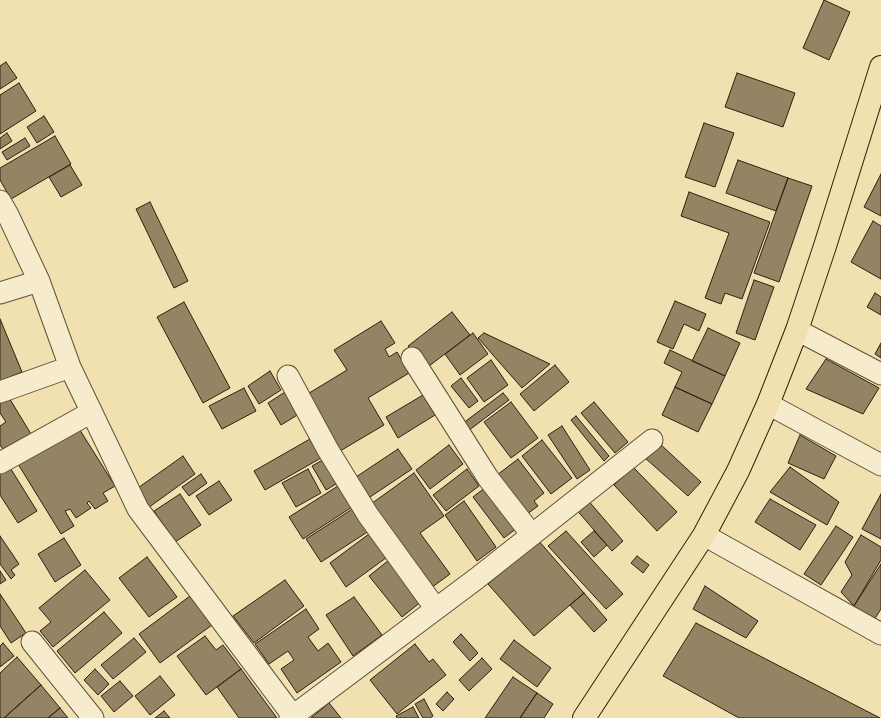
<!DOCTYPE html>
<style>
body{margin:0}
canvas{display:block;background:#f1e0b0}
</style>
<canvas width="881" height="718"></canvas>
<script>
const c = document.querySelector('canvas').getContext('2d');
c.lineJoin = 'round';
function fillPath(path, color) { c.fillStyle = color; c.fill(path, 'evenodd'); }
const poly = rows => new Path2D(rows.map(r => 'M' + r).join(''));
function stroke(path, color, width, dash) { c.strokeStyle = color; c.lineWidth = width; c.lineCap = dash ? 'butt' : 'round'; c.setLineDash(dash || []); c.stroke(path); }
const building = poly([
 [824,0,850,12,829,60,803,48,824,0],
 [6,62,17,78,0,89,0,66,6,62],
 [737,73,795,93,783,127,725,107,737,73],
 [19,83,36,111,0,134,0,95,19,83],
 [44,116,54,132,37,143,27,127,44,116],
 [704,123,734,133,715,187,685,177,704,123],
 [7,133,12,141,0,149,0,138,7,133],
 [55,136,71,164,11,199,0,180,0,168,55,136],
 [25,138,30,146,7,160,2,152,25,138],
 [738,160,788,178,776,211,726,193,738,160],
 [70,165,82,185,61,197,49,177,70,165],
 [881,174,881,216,864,207,881,174],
 [788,178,812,186,779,282,754,273,788,178],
 [689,192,770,222,742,299,725,293,721,304,705,298,729,233,681,216,689,192],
 [150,202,188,281,174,288,136,209,150,202],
 [873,221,881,226,881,279,851,262,873,221],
 [754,280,774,287,755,340,736,333,754,280],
 [875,293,881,297,881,315,867,307,875,293],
 [675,301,706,314,699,331,684,324,673,349,657,342,675,301],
 [184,302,230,388,203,403,157,317,184,302],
 [452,312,470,335,425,369,408,346,452,312],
 [0,319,22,372,0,381,0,319],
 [381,321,395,343,385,349,389,357,397,352,409,373,368,398,384,425,335,454,301,398,347,370,334,350,381,321],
 [708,328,740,343,725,376,692,361,708,328],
 [473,333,488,354,460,375,445,354,473,333],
 [484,333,550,364,522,388,478,338,484,333],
 [881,343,881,358,875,354,881,343],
 [670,350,725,376,712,404,675,387,682,372,664,363,670,350],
 [826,359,879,388,863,414,806,389,826,359],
 [491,360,508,385,484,402,467,378,491,360],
 [555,365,569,382,534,411,520,394,555,365],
 [270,371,281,390,259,404,248,386,270,371],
 [461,378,478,401,469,408,451,386,461,378],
 [675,387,712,404,698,432,662,415,675,387],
 [244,388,256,411,222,429,209,406,244,388],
 [285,392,299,414,281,425,268,403,285,392],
 [503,393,509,400,464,434,458,427,503,393],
 [423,395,435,415,398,438,386,417,423,395],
 [8,396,34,439,7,455,0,445,0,426,6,422,0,413,0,401,8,396],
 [511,402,538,438,511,458,484,422,511,402],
 [594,402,628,442,615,453,581,413,594,402],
 [576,416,609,456,604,461,571,420,576,416],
 [562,426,590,470,577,479,548,435,562,426],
 [78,427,115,486,103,493,108,501,95,509,89,501,87,503,91,508,76,518,70,509,65,511,74,526,61,534,18,464,78,427],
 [800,435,836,456,824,479,788,463,800,435],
 [310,439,321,458,265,490,254,471,310,439],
 [542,440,572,478,551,494,522,456,542,440],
 [659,443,701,482,688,496,645,458,659,443],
 [449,445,463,464,430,489,416,470,449,445],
 [398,449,412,469,364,501,350,481,398,449],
 [183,456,195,474,148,508,135,490,183,456],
 [328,457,341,481,326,490,312,466,328,457],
 [518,459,544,493,534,501,538,506,523,517,493,478,518,459],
 [9,466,37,511,18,523,0,495,0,472,9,466],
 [633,467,677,512,657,531,614,485,633,467],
 [790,467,839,502,827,525,770,492,790,467],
 [308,469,321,493,296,507,282,483,308,469],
 [467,469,479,486,446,511,433,495,467,469],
 [414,473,444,516,420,533,450,574,431,588,371,504,414,473],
 [201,474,207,483,189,496,182,487,201,474],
 [219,481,232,500,209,515,196,496,219,481],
 [338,486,352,507,303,539,289,517,338,486],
 [486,487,517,528,504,538,473,497,486,487],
 [180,494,201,525,175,542,154,511,180,494],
 [881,494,881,539,862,529,881,494],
 [586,498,623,541,612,551,575,508,586,498],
 [770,499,816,525,800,550,755,522,770,499],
 [464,501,496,547,477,561,445,515,464,501],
 [357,506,372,529,321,562,306,539,357,506],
 [836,526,853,537,821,585,804,574,836,526],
 [373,531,390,555,346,587,330,563,373,531],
 [566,531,623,594,606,609,548,546,566,531],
 [594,531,607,545,594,557,581,542,594,531],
 [861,535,881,547,881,560,854,606,841,592,852,575,845,562,861,535],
 [0,536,19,564,11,570,15,575,11,579,0,564,0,536],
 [64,538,81,565,55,582,38,554,64,538],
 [538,540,584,593,534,636,488,584,538,540],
 [394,556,427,597,402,617,369,576,394,556],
 [637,556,649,565,643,573,631,563,637,556],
 [147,557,177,597,149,617,119,578,147,557],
 [881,564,881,609,874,620,854,606,881,564],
 [85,570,110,600,53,647,40,631,51,622,39,608,85,570],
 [0,571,6,580,0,584,0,571],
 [285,580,304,606,254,643,233,616,285,580],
 [705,586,758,621,746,638,693,609,705,586],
 [584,593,607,620,594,632,570,605,584,593],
 [0,594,26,633,11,643,0,626,0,594],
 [190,596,212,625,160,663,139,634,190,596],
 [354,597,382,635,353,656,326,615,354,597],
 [306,609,319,629,308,637,318,651,328,643,341,662,297,693,281,669,294,660,288,651,269,664,255,644,306,609],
 [104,612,122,633,75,673,57,651,104,612],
 [696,623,880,718,739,718,663,676,696,623],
 [461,634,478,653,470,661,453,642,461,634],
 [205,636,216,650,223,645,241,669,206,695,177,656,205,636],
 [134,638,146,652,113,679,101,665,134,638],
 [514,640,551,668,537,687,500,659,514,640],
 [3,643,14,656,0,667,0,646,3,643],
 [415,644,429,662,433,659,446,675,397,714,370,680,415,644],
 [17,657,41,685,4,718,0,718,0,673,17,657],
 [482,658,492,669,469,691,459,680,482,658],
 [95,669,109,684,98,695,84,680,95,669],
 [241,669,277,718,239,718,217,687,241,669],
 [160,676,175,695,150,715,135,696,160,676],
 [513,677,537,693,520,718,485,718,513,677],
 [120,681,133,696,114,712,101,696,120,681],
 [41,685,60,708,48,718,4,718,41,685],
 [447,692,454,699,443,711,436,704,447,692],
 [537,693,553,704,544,718,520,718,537,693],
 [424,699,433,716,430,718,423,718,415,704,424,699],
 [329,703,341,718,311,718,329,703],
 [413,707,419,718,397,718,396,716,413,707],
 [60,708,68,718,48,718,60,708],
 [164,711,170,718,155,718,164,711]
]);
const street = poly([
 [0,201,8,215,39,281,70,367],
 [0,293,39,281],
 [797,330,881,374],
 [412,358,488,478,532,535],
 [288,376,328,450,368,515,436,609],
 [0,392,70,367,138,509,293,716,290,718],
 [768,404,881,465],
 [0,463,90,413],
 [704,535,881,634],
 [32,642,93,718],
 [293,716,476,579,652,440]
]);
const primary = poly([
 [584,718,704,535,738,471,768,404,797,330,825,246,881,67]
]);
fillPath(building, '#948463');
stroke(building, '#2f210f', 1);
stroke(street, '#605137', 23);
stroke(primary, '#2f210f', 24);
stroke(street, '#f6ebcc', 21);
stroke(primary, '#f1e0b0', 22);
</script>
